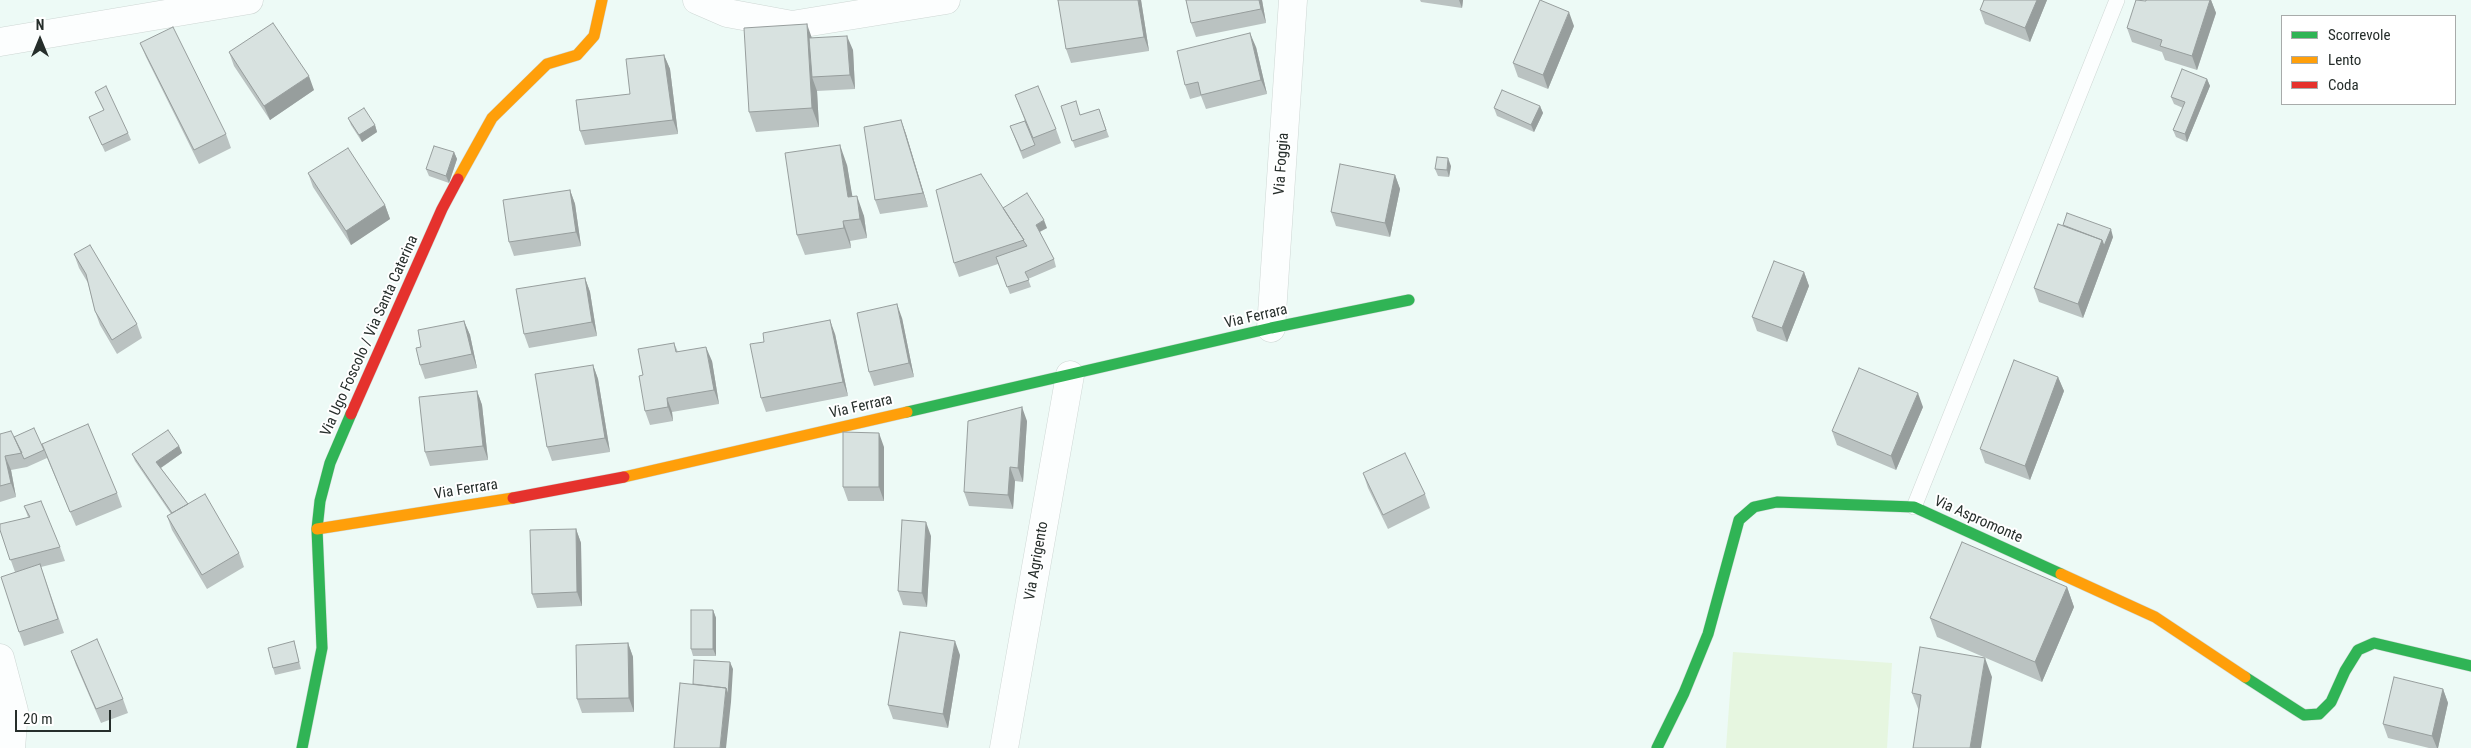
<!DOCTYPE html>
<style>
body{margin:0}
#map{position:relative;width:2471px;height:748px;overflow:hidden;background:#edfaf6;font-family:"Roboto Condensed",sans-serif}
canvas{display:block}
.legend{position:absolute;left:2281px;top:15px;width:175px;height:90px;box-sizing:border-box;background:#fff;border:1px solid #a8abaa;margin:0;padding:6px 9px;list-style:none;font-size:15px;color:#262e2b}
.legend li{display:flex;align-items:center;gap:10px;height:25px}
.legend b{width:25px;border:1px solid #a8abaa}
.north{position:absolute;left:15px;top:15px;width:50px;height:50px;-webkit-text-stroke:4px #fff;paint-order:stroke;rotate:0deg;font-size:14px;font-weight:700;line-height:20px;text-align:center;color:#262e2b}
.north::after{content:'';display:block;margin:auto;width:18px;height:22px;background:#262e2b;clip-path:polygon(50% 0,100% 100%,50% 72%,0 100%)}
.scale{position:absolute;left:15px;top:710px;width:96px;height:22px;box-sizing:border-box;border:2px solid #262e2b;border-top:0;padding-left:6px;font-size:15px;line-height:18px;white-space:nowrap;color:#262e2b;-webkit-text-stroke:4px #fff;paint-order:stroke}
</style>
<div id="map">
<canvas width="2471" height="748"></canvas>
<ul class="legend">
<li><b style="height:6px;background:#30b455"></b>Scorrevole</li>
<li><b style="height:6px;background:#ff9f0a"></b>Lento</li>
<li><b style="height:6px;background:#e5322d"></b>Coda</li>
</ul>
<div class="north">N</div>
<div class="scale">20 m</div>
</div>
<script>
const c = document.querySelector('canvas').getContext('2d');
c.lineJoin = 'round';
function fillPath(path, color) { c.fillStyle = color; c.fill(path, 'evenodd'); }
const poly = rows => new Path2D(rows.map(r => 'M' + r).join(''));
function stroke(path, color, width, dash) { c.strokeStyle = color; c.lineWidth = width; c.lineCap = dash ? 'butt' : 'round'; c.setLineDash(dash || []); c.stroke(path); }
function write(font, color, halo, rows, align = 'center') {
  c.font = font + ' "Roboto Condensed",sans-serif'; c.lineWidth = 4; c.setLineDash([]); c.textBaseline = 'middle'; c.strokeStyle = halo; c.fillStyle = color; for (const [text, x, y, turn = 0] of rows) {
    c.save(); c.translate(x, y); c.rotate((+turn || 0) * Math.PI / 180); c.textAlign = isNaN(turn) ? turn : align; if (halo) c.strokeText(text, 0, 0); c.fillText(text, 0, 0); c.restore();
  }
}
const green = poly([
 [1733,652,1892,663,1887,748,1726,748]
]);
const lane = poly([
 [1914,507,2117,0]
]);
const street = poly([
 [697,0,727,13,792,25,946,0],
 [0,42,249,0],
 [1271,328,1293,0],
 [0,658,14,711,11,748],
 [1004,748,1070,375]
]);
const fast = poly([
 [907,412,1271,328,1409,300],
 [2245,677,2304,715,2319,714,2331,702,2345,671,2358,650,2374,643,2471,666],
 [302,748,322,648,317,529,320,501,330,463,351,414],
 [1657,748,1684,693,1708,634,1739,520,1754,507,1777,502,1914,507,2061,574]
]);
const slow = poly([
 [458,179,492,118,547,64,577,55,594,36,602,0],
 [624,477,907,412],
 [317,529,513,498],
 [2061,574,2155,617,2245,677]
]);
const jam = poly([
 [351,414,442,209,458,179],
 [513,498,624,477]
]);
const wall = poly([
 [1141,0,1149,51,1071,63,1066,49],
 [1186,0,1262,0,1266,23,1196,37,1191,23],
 [1420,0,1463,0,1462,8,1421,2],
 [1984,0,2047,0,2030,42,1985,24,1980,10],
 [2146,0,2211,0,2216,13,2197,70,2165,60,2162,52,2132,42,2127,28],
 [1574,26,1548,89,1518,77,1513,63],
 [812,38,853,50,855,89,817,91,819,127,756,132,749,112],
 [140,43,226,134,231,148,199,164,146,57],
 [1256,47,1267,94,1206,109,1201,96,1190,99,1185,85],
 [229,52,314,90,270,120,234,66],
 [664,55,670,69,678,134,585,145,580,131,630,94],
 [2207,79,2210,86,2187,142,2176,137,2173,130,2183,108,2174,104,2171,97],
 [95,92,128,133,131,140,105,152,89,117,104,111],
 [1015,95,1056,129,1061,143,1023,159,1010,126,1025,121],
 [1061,106,1080,115,1099,109,1109,137,1075,148],
 [1540,106,1543,113,1534,132,1497,116,1494,108],
 [348,118,375,125,377,132,362,142,351,125],
 [901,120,906,134,928,207,880,214,875,200],
 [454,152,457,159,449,183,429,176,426,169],
 [847,165,852,197,864,216,867,238,850,241,851,248,805,255,797,235],
 [1451,166,1449,177,1438,176,1435,169],
 [308,173,385,205,390,219,351,245,313,187],
 [1395,175,1400,189,1390,237,1336,226,1331,212],
 [570,190,575,204,581,246,514,256,509,242],
 [1003,208,1047,228,1040,232,1054,259,1056,267,1028,279,1031,287,1010,294,998,264,959,277,954,263],
 [2063,225,2113,237,2083,318,2039,302,2034,288],
 [74,254,137,324,142,338,117,354,100,325,95,311,88,283,79,268],
 [1804,272,1809,286,1787,342,1757,331,1752,317],
 [585,278,590,292,597,336,529,348,524,334],
 [902,318,914,377,874,386,869,372],
 [464,321,470,335,477,368,425,379,420,365,421,347],
 [835,334,848,396,766,412,761,398],
 [674,343,678,352,712,361,719,404,672,412,673,421,650,425,645,411,643,375],
 [593,365,598,379,610,452,552,461,547,447],
 [2058,377,2064,391,2030,480,1985,463,1980,449],
 [477,391,482,405,488,460,430,466,425,452],
 [1923,407,1896,470,1837,445,1832,431],
 [1027,421,1023,482,1015,481,1013,509,969,506,964,492],
 [0,434,14,437,44,450,117,493,122,507,76,526,47,458,27,467,11,470,16,497,0,502],
 [179,446,182,453,161,468,188,504,239,553,244,567,207,589,172,530,167,516,171,514,135,461,132,454],
 [884,447,884,501,848,501,843,487],
 [1363,473,1425,494,1430,508,1388,529,1368,488],
 [24,506,60,547,65,561,41,567,64,633,24,646,19,632,15,572,0,530,28,517],
 [576,529,581,543,582,606,537,608,532,594],
 [931,536,927,607,903,605,898,591],
 [2067,587,2074,607,2042,682,1937,637,1930,618],
 [713,610,716,618,716,656,693,656,691,649],
 [294,641,301,669,275,675,273,668],
 [628,643,633,657,634,712,582,713,577,699],
 [71,651,123,699,128,713,101,723,76,665],
 [960,655,948,728,893,719,888,705],
 [1992,677,1919,711,1912,693],
 [2443,689,2448,703,2438,748,2429,748,2388,738,2383,724]
]);
const shadedWall = poly([
 [1138,0,1141,0,1149,51,1144,37],
 [1259,0,1262,0,1266,23,1261,9],
 [1459,0,1463,0,1462,8],
 [2037,0,2047,0,2030,42,2025,28],
 [2210,0,2211,0,2216,13,2197,70,2192,56],
 [1569,12,1574,26,1548,89,1543,75],
 [807,24,814,44,812,77,817,91,819,127,812,108],
 [1250,33,1256,47,1267,94,1261,80],
 [847,36,853,50,855,89,850,75],
 [664,55,670,69,678,134,673,120],
 [309,76,314,90,270,120,264,106],
 [2207,79,2210,86,2187,142,2185,134],
 [1540,106,1543,113,1534,132,1531,125],
 [901,120,906,134,928,207,923,193],
 [375,125,377,132,362,142,359,135],
 [840,145,847,165,856,217,848,197],
 [454,152,457,159,449,183,446,176],
 [1448,158,1451,166,1449,177,1447,170],
 [1395,175,1400,189,1390,237,1385,223],
 [570,190,575,204,581,246,576,232],
 [857,196,864,216,867,238,860,219],
 [385,205,390,219,351,245,346,231],
 [1044,220,1047,228,1039,232,1036,225],
 [843,221,850,241,851,248,844,228],
 [2111,229,2113,237,2083,318,2078,304,2102,240],
 [1804,272,1809,286,1787,342,1782,328],
 [585,278,590,292,597,336,592,322],
 [897,304,902,318,914,377,909,363],
 [830,320,835,334,848,396,843,382],
 [464,321,470,335,477,368,472,354],
 [706,347,712,361,719,404,714,390],
 [593,365,598,379,610,452,605,438],
 [2058,377,2064,391,2030,480,2025,466],
 [477,391,482,405,488,460,483,446],
 [1918,393,1923,407,1896,470,1891,456],
 [667,398,672,412,673,421,668,407],
 [1022,407,1027,421,1023,482,1018,468],
 [879,433,884,447,884,501,879,487],
 [179,446,182,453,159,469,156,462],
 [5,456,11,470,16,497,11,483],
 [1010,467,1015,481,1013,509,1008,495],
 [926,522,931,536,927,607,922,593],
 [576,529,581,543,582,606,577,592],
 [2067,587,2074,607,2042,682,2035,662],
 [713,610,716,618,716,656,713,649],
 [955,641,960,655,948,728,943,714],
 [628,643,633,657,634,712,629,698],
 [1985,658,1992,677,1981,748,1970,748],
 [730,662,733,669,731,702,726,748,720,748,726,688],
 [2443,689,2448,703,2438,748,2437,748,2432,736]
]);
const building = poly([
 [1058,0,1138,0,1144,37,1066,49,1058,0],
 [1186,0,1259,0,1261,9,1191,23,1186,0],
 [1540,0,1569,12,1543,75,1513,63,1540,0],
 [1984,0,2037,0,2025,28,1980,10,1984,0],
 [2136,0,2146,1,2146,0,2210,0,2192,56,2160,46,2162,40,2127,28,2136,0],
 [273,23,309,76,264,106,229,52,273,23],
 [807,24,812,108,749,112,744,28,807,24],
 [173,27,226,134,194,150,140,43,173,27],
 [1250,33,1261,80,1201,95,1198,82,1185,85,1177,51,1250,33],
 [847,36,850,75,812,77,809,38,847,36],
 [664,55,673,120,580,131,576,100,630,94,626,59,664,55],
 [2182,69,2207,79,2185,134,2173,130,2185,102,2171,97,2182,69],
 [106,86,128,133,102,145,89,117,104,110,95,92,106,86],
 [1038,86,1056,129,1033,138,1015,95,1038,86],
 [1502,90,1540,106,1531,125,1494,108,1502,90],
 [1076,101,1080,115,1099,109,1106,130,1072,141,1061,106,1076,101],
 [364,108,375,125,359,135,348,118,364,108],
 [901,120,923,193,875,200,864,127,901,120],
 [1025,121,1035,145,1021,151,1010,126,1025,121],
 [840,145,848,197,857,196,860,219,843,221,844,228,797,235,785,153,840,145],
 [434,146,454,152,446,176,426,169,434,146],
 [348,148,385,205,346,231,308,173,348,148],
 [1437,157,1448,158,1447,170,1435,169,1437,157],
 [1340,164,1395,175,1385,223,1331,212,1340,164],
 [981,174,1024,240,954,263,936,190,981,174],
 [570,190,576,232,509,242,503,200,570,190],
 [1027,193,1044,220,1036,225,1054,259,1025,272,1029,280,1007,287,996,257,1027,246,1023,240,1024,240,1003,208,1027,193],
 [2067,213,2111,229,2104,246,2102,240,2063,225,2067,213],
 [2058,224,2102,240,2078,304,2034,288,2058,224],
 [90,245,137,324,112,340,95,311,86,274,74,254,90,245],
 [1774,261,1804,272,1782,328,1752,317,1774,261],
 [585,278,592,322,524,334,516,289,585,278],
 [897,304,909,363,869,372,857,313,897,304],
 [830,320,843,382,761,398,750,344,764,342,763,333,830,320],
 [464,321,472,354,420,365,416,348,421,347,418,330,464,321],
 [674,343,676,352,706,347,714,390,667,398,668,407,645,411,639,376,643,375,638,349,674,343],
 [2014,360,2058,377,2025,466,1980,449,2014,360],
 [593,365,605,438,547,447,535,374,593,365],
 [1859,368,1918,393,1891,456,1832,431,1859,368],
 [477,391,483,446,425,452,419,397,477,391],
 [1022,407,1018,468,1010,467,1008,495,964,492,968,421,1022,407],
 [88,424,117,493,70,512,42,444,88,424],
 [34,428,44,450,24,459,14,437,34,428],
 [168,430,179,446,156,462,188,504,172,513,132,454,168,430],
 [11,431,22,453,5,456,11,483,0,486,0,434,11,431],
 [843,432,879,433,879,487,843,487,843,432],
 [1405,453,1425,494,1383,515,1363,473,1405,453],
 [205,494,239,553,202,575,167,516,205,494],
 [41,501,60,547,10,560,0,530,0,524,30,517,24,506,41,501],
 [902,520,926,522,922,593,898,591,902,520],
 [576,529,577,592,532,594,530,530,576,529],
 [1962,542,2067,587,2035,662,1930,618,1962,542],
 [40,564,58,619,19,632,1,577,40,564],
 [691,610,713,610,713,649,691,649,691,610],
 [900,632,955,641,943,714,888,705,900,632],
 [97,639,123,699,96,709,71,651,97,639],
 [294,641,299,662,273,668,268,648,294,641],
 [628,643,629,698,577,699,576,645,628,643],
 [1920,647,1985,658,1970,748,1913,748,1921,695,1912,693,1920,647],
 [694,660,730,662,728,695,726,688,693,684,694,660],
 [2394,677,2443,689,2432,736,2383,724,2394,677],
 [680,683,726,688,720,748,674,748,680,683]
]);
const streetNames = [
 ["Via Foggia",1282,164,-86],
 ["Via Ferrara",1256,317,-13],
 ["Via Ugo Foscolo / Via Santa Caterina",370,336,-66],
 ["Via Ferrara",861,407,-13],
 ["Via Ferrara",466,490,-9],
 ["Via Aspromonte",1978,520,24],
 ["Via Agrigento",1037,561,-80]
];
fillPath(green, '#e6f6e0');
stroke(lane, '#ced7d4', 16);
stroke(street, '#ced7d4', 29);
stroke(fast, '#ced7d4', 12);
stroke(slow, '#ced7d4', 12);
stroke(jam, '#ced7d4', 12);
stroke(lane, '#fcfefe', 15);
stroke(street, '#fcfefe', 28);
stroke(fast, '#30b455', 11);
stroke(slow, '#ff9f0a', 11);
stroke(jam, '#e5322d', 11);
fillPath(wall, '#bac2c1');
fillPath(shadedWall, '#979e9d');
fillPath(building, '#d8e2e0');
stroke(building, '#979e9d', 1);
write('15px', '#262e2b', '#fff', streetNames);
</script>
